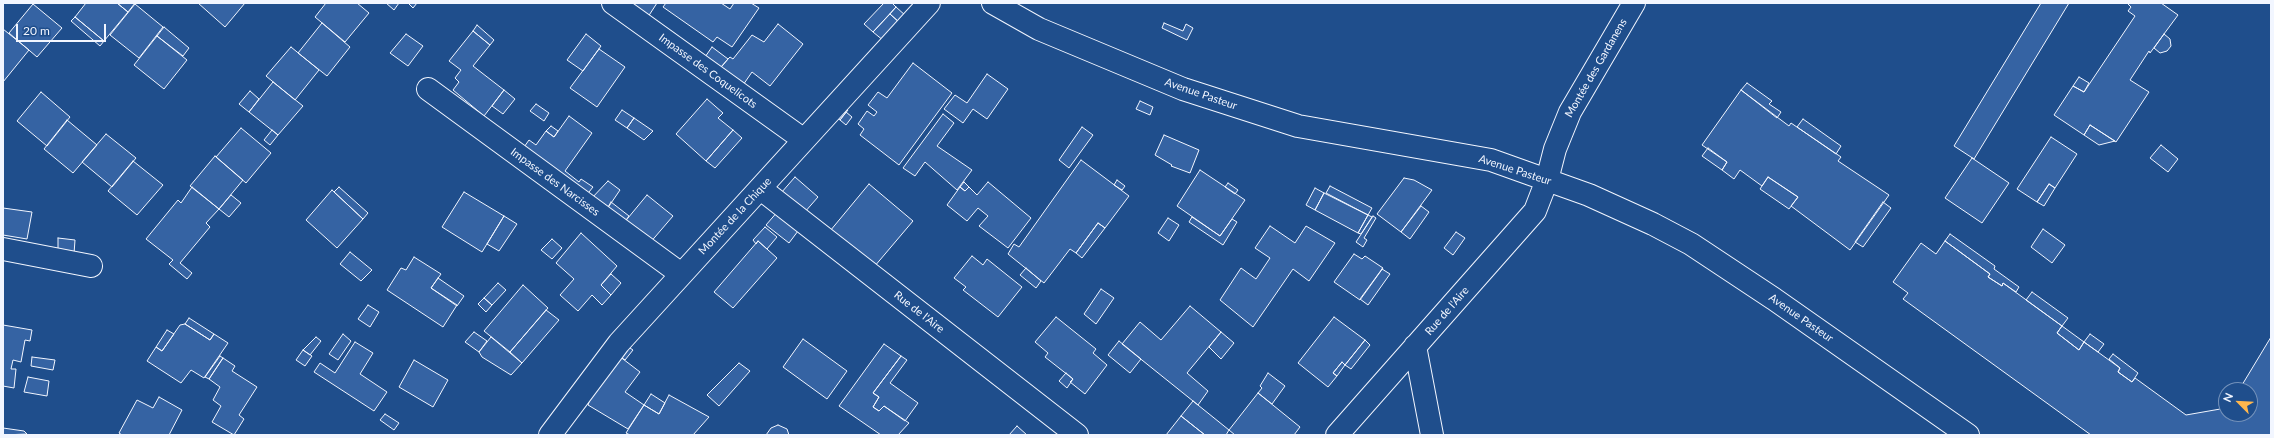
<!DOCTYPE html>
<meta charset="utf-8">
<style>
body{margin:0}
#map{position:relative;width:2274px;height:438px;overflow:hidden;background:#1f4e8c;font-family:Lato,sans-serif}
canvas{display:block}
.frame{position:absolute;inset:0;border:4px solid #f2f6ff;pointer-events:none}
.north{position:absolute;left:2218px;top:382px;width:40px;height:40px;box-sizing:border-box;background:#1f4e8c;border:1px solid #7391ba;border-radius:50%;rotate:294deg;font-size:11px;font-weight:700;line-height:16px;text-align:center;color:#f2f6ff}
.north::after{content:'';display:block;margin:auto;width:14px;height:18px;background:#ffb74d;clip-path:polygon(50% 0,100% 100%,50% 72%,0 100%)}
.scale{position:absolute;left:16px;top:24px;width:90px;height:18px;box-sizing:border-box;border:2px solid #f2f6ff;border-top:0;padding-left:5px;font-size:12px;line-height:14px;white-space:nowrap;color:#f2f6ff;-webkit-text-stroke:3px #1f4e8c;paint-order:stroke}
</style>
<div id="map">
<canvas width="2274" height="438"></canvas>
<div class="frame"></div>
<div class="north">N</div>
<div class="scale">20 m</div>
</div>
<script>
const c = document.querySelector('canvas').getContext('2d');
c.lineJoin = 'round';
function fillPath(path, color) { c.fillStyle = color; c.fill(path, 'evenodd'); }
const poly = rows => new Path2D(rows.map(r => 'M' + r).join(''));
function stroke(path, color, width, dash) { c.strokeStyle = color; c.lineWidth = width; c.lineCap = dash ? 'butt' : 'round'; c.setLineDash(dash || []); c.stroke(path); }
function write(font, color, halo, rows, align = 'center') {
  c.font = font + ' Lato,sans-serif'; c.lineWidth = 3; c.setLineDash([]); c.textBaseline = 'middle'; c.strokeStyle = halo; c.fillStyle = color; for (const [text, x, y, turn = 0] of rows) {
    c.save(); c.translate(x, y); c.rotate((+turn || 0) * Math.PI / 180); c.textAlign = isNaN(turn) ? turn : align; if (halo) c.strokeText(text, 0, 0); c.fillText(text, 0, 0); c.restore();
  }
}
const building = poly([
 [86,3,117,3,128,12,104,41,75,17,86,3],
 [117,3,135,3,128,12,117,3],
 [198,3,245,3,225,27,198,3],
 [326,3,357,3,369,13,345,42,315,17,326,3],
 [386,3,399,3,394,10,386,3],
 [408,3,417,3,413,8,408,3],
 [625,3,657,3,646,20,625,3],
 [666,3,721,3,730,9,734,3,751,3,759,8,732,47,717,37,713,42,663,7,666,3],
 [884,3,892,3,896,7,873,32,864,24,884,3],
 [2041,3,2069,3,1974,159,1954,146,2041,3],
 [2127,3,2161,3,2178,15,2150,53,2149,51,2130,80,2149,92,2116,142,2090,125,2084,135,2054,115,2073,86,2084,92,2135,16,2128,11,2131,7,2127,3],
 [33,4,62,28,37,57,9,33,33,4],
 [135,4,163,27,139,58,110,35,135,4],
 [896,7,906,16,900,23,890,14,896,7],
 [890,14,900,23,884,41,873,32,890,14],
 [75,17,104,41,100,46,71,21,75,17],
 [322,23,350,47,327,76,298,53,322,23],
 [1164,23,1183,31,1186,24,1193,28,1187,40,1162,28,1164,23],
 [778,24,803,44,770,86,752,72,741,88,718,71,728,59,730,57,733,59,752,35,764,42,778,24],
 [477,25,494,40,490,45,473,31,477,25],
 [164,27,189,48,183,56,157,36,164,27],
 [3,29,29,50,3,82,3,29],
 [473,31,490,45,473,66,504,90,484,116,453,90,459,82,455,78,461,70,449,61,473,31],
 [406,34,423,46,408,66,390,53,406,34],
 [586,34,601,46,583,71,567,60,586,34],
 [2164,34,2170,39,2171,46,2167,51,2160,53,2154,48,2164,34],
 [157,36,187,60,164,89,134,65,157,36],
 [291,47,319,70,295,100,266,76,291,47],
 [712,47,728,59,720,68,705,57,712,47],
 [599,49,625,67,597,107,570,88,599,49],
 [913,63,952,93,899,165,860,135,864,129,858,124,867,111,874,116,877,112,868,105,878,92,887,98,913,63],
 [987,74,1008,89,987,119,973,109,963,123,944,109,955,95,967,103,987,74],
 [2079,77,2089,83,2084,92,2073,86,2079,77],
 [273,82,303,106,278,135,249,112,273,82],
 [1747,83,1772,101,1769,104,1781,112,1777,118,1741,90,1747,83],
 [504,90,515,99,503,114,492,106,504,90],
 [1741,90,1789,126,1791,123,1841,157,1838,161,1889,195,1850,250,1791,206,1798,197,1768,177,1762,186,1740,170,1734,179,1722,170,1727,162,1702,145,1741,90],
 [250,91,259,99,249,112,239,104,250,91],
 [41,92,70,117,47,146,17,121,41,92],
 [707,99,723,113,718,118,733,130,706,161,676,134,707,99],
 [1140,101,1153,107,1150,115,1136,109,1140,101],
 [536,104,549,113,544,121,530,111,536,104],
 [843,106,848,110,840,120,834,116,843,106],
 [622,110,634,118,627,128,615,120,622,110],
 [846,112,852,117,846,125,840,120,846,112],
 [943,114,954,123,937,146,972,170,957,190,925,162,915,176,903,168,943,114],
 [569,116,592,133,565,171,579,182,581,179,593,187,585,197,522,150,529,140,536,145,546,131,554,137,569,116],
 [634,118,653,131,644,140,627,128,634,118],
 [1803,119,1841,146,1836,154,1797,127,1803,119],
 [67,120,97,145,73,173,44,149,67,120],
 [2090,125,2115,141,2099,145,2084,135,2090,125],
 [551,126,558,131,554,137,546,131,551,126],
 [1082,127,1093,135,1069,168,1059,160,1082,127],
 [241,128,271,153,246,183,216,157,241,128],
 [272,130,278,135,270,145,264,140,272,130],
 [733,130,742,138,715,168,706,161,733,130],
 [106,134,136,158,112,187,82,162,106,134],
 [1164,135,1199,150,1190,173,1171,166,1172,165,1155,155,1164,135],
 [2051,137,2077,154,2055,188,2049,184,2037,202,2017,189,2051,137],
 [2161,145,2178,159,2168,172,2150,158,2161,145],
 [1708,148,1727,162,1722,170,1702,156,1708,148],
 [215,156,243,180,219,209,190,186,215,156],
 [1972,158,2009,183,1982,223,1945,198,1972,158],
 [1081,160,1129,196,1105,228,1098,223,1076,253,1070,249,1044,283,1008,254,1014,244,1019,247,1081,160],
 [133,161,163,185,137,215,108,191,133,161],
 [1200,170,1245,200,1220,236,1177,206,1200,170],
 [795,177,818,197,804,213,781,193,795,177],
 [1768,177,1798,197,1789,209,1760,189,1768,177],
 [1404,178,1414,180,1432,190,1401,232,1377,214,1404,178],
 [1117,180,1125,186,1122,190,1114,185,1117,180],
 [608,181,620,190,605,212,590,200,608,181],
 [964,182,969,187,965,191,960,187,964,182],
 [988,182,1031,218,1008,248,979,226,988,216,978,208,967,221,947,205,960,187,965,191,969,187,977,195,988,182],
 [1228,183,1238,190,1235,194,1225,187,1228,183],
 [869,184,913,221,874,267,830,231,869,184],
 [2049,184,2055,188,2044,206,2037,202,2049,184],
 [1330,186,1372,208,1368,215,1326,193,1330,186],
 [192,187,219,209,206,223,210,227,180,263,192,273,187,279,169,264,173,260,146,239,178,200,181,203,192,187],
 [339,187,368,213,363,219,334,192,339,187],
 [1315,188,1324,193,1315,210,1306,205,1315,188],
 [332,190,363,219,337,248,306,220,332,190],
 [464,192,504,216,482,252,442,227,464,192],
 [1324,193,1368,215,1358,233,1315,210,1324,193],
 [231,195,241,203,229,217,219,209,231,195],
 [647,195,673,216,649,244,623,224,647,195],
 [611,202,629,216,623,224,605,212,611,202],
 [1883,202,1891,208,1863,247,1855,242,1883,202],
 [1421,206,1429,212,1410,239,1401,232,1421,206],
 [3,208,32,212,27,239,3,235,3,208],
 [779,210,801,227,789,243,766,225,779,210],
 [1368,215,1372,217,1361,234,1358,233,1368,215],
 [504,216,517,224,499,251,487,244,504,216],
 [1373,216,1376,218,1364,238,1367,240,1363,247,1356,242,1373,216],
 [1192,217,1220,236,1232,219,1237,222,1223,245,1189,222,1192,217],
 [1168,218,1179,225,1169,241,1158,233,1168,218],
 [1098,223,1105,228,1082,258,1076,253,1098,223],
 [1270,226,1295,243,1306,226,1335,243,1309,281,1293,269,1253,327,1220,300,1241,268,1256,279,1270,258,1255,248,1270,226],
 [765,227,777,237,767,249,758,241,756,244,753,240,765,227],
 [2043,229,2065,245,2052,263,2031,247,2043,229],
 [1456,232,1465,238,1453,255,1444,248,1456,232],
 [581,233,617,266,601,285,611,295,602,305,592,295,578,311,560,295,574,279,556,263,581,233],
 [1950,234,1995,266,1994,269,2019,287,2016,292,2003,283,2002,286,1988,277,1990,274,1945,241,1950,234],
 [58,238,75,240,74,254,58,252,58,238],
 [552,239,562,248,552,259,541,250,552,239],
 [758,241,777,258,733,308,714,292,758,241],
 [1945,241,1990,274,1988,277,2002,286,2003,283,2062,326,2057,333,2079,350,2084,342,2120,368,2118,372,2132,382,2135,378,2186,415,2226,408,2226,414,2250,414,2250,390,2239,390,2271,337,2271,435,2091,435,1903,299,1908,293,1893,282,1921,243,1936,254,1945,241],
 [350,252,372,270,361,281,340,264,350,252],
 [1354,254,1362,259,1365,256,1383,268,1360,300,1334,282,1354,254],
 [972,256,983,265,987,259,1022,287,998,317,963,290,966,287,954,278,972,256],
 [414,257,441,274,431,288,457,305,443,327,387,290,401,268,406,270,414,257],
 [1026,268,1041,281,1036,288,1020,275,1026,268],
 [1382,269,1390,274,1368,305,1360,299,1382,269],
 [611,274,621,283,611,295,601,285,611,274],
 [438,278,464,296,457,306,431,288,438,278],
 [498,283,506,290,492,305,484,298,498,283],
 [523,285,548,308,510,352,484,331,523,285],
 [1101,289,1114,298,1096,324,1084,314,1101,289],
 [2032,292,2068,318,2062,326,2026,300,2032,292],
 [484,298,492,305,486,312,478,304,484,298],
 [368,305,379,312,370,327,358,319,368,305],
 [1190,306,1221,332,1187,373,1208,391,1198,405,1122,344,1140,322,1161,340,1190,306],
 [546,310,559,320,522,363,510,352,546,310],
 [1056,317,1096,349,1093,353,1107,365,1085,394,1070,382,1073,379,1045,357,1048,353,1035,342,1056,317],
 [1334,317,1365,340,1345,365,1342,362,1333,373,1337,376,1328,387,1298,363,1334,317],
 [189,318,214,334,210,340,185,324,189,318],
 [185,324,210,340,214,334,228,343,204,378,191,370,181,383,147,361,156,347,162,351,180,325,185,324],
 [3,325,32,330,30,341,25,340,21,362,13,360,11,369,16,369,14,388,3,386,3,325],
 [2062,326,2084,342,2079,350,2057,333,2062,326],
 [167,330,174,334,162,351,156,347,167,330],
 [474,332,487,341,479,352,465,342,474,332],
 [1221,332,1234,343,1221,359,1209,347,1221,332],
 [343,334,351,341,338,360,329,354,343,334],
 [2090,334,2104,344,2098,352,2084,342,2090,334],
 [316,337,321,341,310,355,303,350,316,337],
 [491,337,522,363,511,375,482,357,479,352,491,337],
 [803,339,847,371,827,399,783,367,803,339],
 [1365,340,1370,345,1351,369,1345,365,1365,340],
 [1119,341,1141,359,1130,373,1108,355,1119,341],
 [355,342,373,353,360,374,387,392,374,411,314,372,320,363,335,373,355,342],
 [884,344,901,356,873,393,879,397,873,407,879,411,884,406,909,423,898,435,881,435,839,406,884,344],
 [627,346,633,350,625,360,618,355,627,346],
 [303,350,312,356,305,366,296,360,303,350],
 [2113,354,2138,373,2132,382,2118,372,2120,368,2109,359,2113,354],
 [220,356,223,358,209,379,205,377,220,356],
 [619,356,640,372,625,392,644,405,628,429,588,405,589,402,585,400,619,356],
 [901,356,907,360,890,383,918,403,905,421,884,406,879,411,873,407,879,397,873,393,901,356],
 [32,357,55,360,53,370,31,366,32,357],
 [223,358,235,366,232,371,257,387,239,415,244,419,234,435,212,422,221,406,213,400,220,387,209,379,223,358],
 [414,360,448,380,433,407,399,387,414,360],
 [1342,362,1345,365,1337,376,1333,373,1342,362],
 [739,363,750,371,719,406,707,395,739,363],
 [1066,373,1073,379,1067,388,1059,381,1066,373],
 [1268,373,1285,386,1272,404,1258,393,1262,388,1260,386,1268,373],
 [28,377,49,381,47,396,24,392,28,377],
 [1258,393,1300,427,1294,435,1235,435,1229,430,1258,393],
 [651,394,665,403,659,414,644,405,651,394],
 [669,395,709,417,693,435,630,435,626,433,644,405,659,414,669,395],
 [159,397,182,410,169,435,122,435,119,433,137,400,153,408,159,397],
 [1193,401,1229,430,1226,435,1205,435,1181,416,1193,401],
 [385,414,399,423,394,430,380,420,385,414],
 [1181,416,1205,435,1166,435,1181,416],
 [778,425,787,429,789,435,766,435,771,428,778,425],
 [1017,426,1027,435,1009,435,1017,426],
 [3,428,24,431,27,434,3,435,3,428]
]);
const minor = poly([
 [613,3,804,140],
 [993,3,1039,29,1183,89,1298,126,1491,160,1589,195,1653,224,1691,244,1774,299,1968,435],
 [428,89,681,274],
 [761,189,1077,435],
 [3,249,91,266],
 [1415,346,1432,435],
 [550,435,619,343,929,3],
 [1337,435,1535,211,1547,180,1555,149,1570,112,1634,3]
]);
const streetNames = [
 ["Montée des Gardanens",1596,68,-60],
 ["Impasse des Coquelicots",708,71,36],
 ["Avenue Pasteur",1201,94,19],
 ["Avenue Pasteur",1515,170,18],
 ["Impasse des Narcisses",555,182,36],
 ["Montée de la Chique",735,216,-47],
 ["Rue de l'Aire",1447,311,-49],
 ["Rue de l'Aire",919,312,38],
 ["Avenue Pasteur",1801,318,35]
];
fillPath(building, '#3563a3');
stroke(building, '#f2f6ff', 1);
stroke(minor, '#f2f6ff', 24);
stroke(minor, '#1f4e8c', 22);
write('11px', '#f2f6ff', '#1f4e8c', streetNames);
</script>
